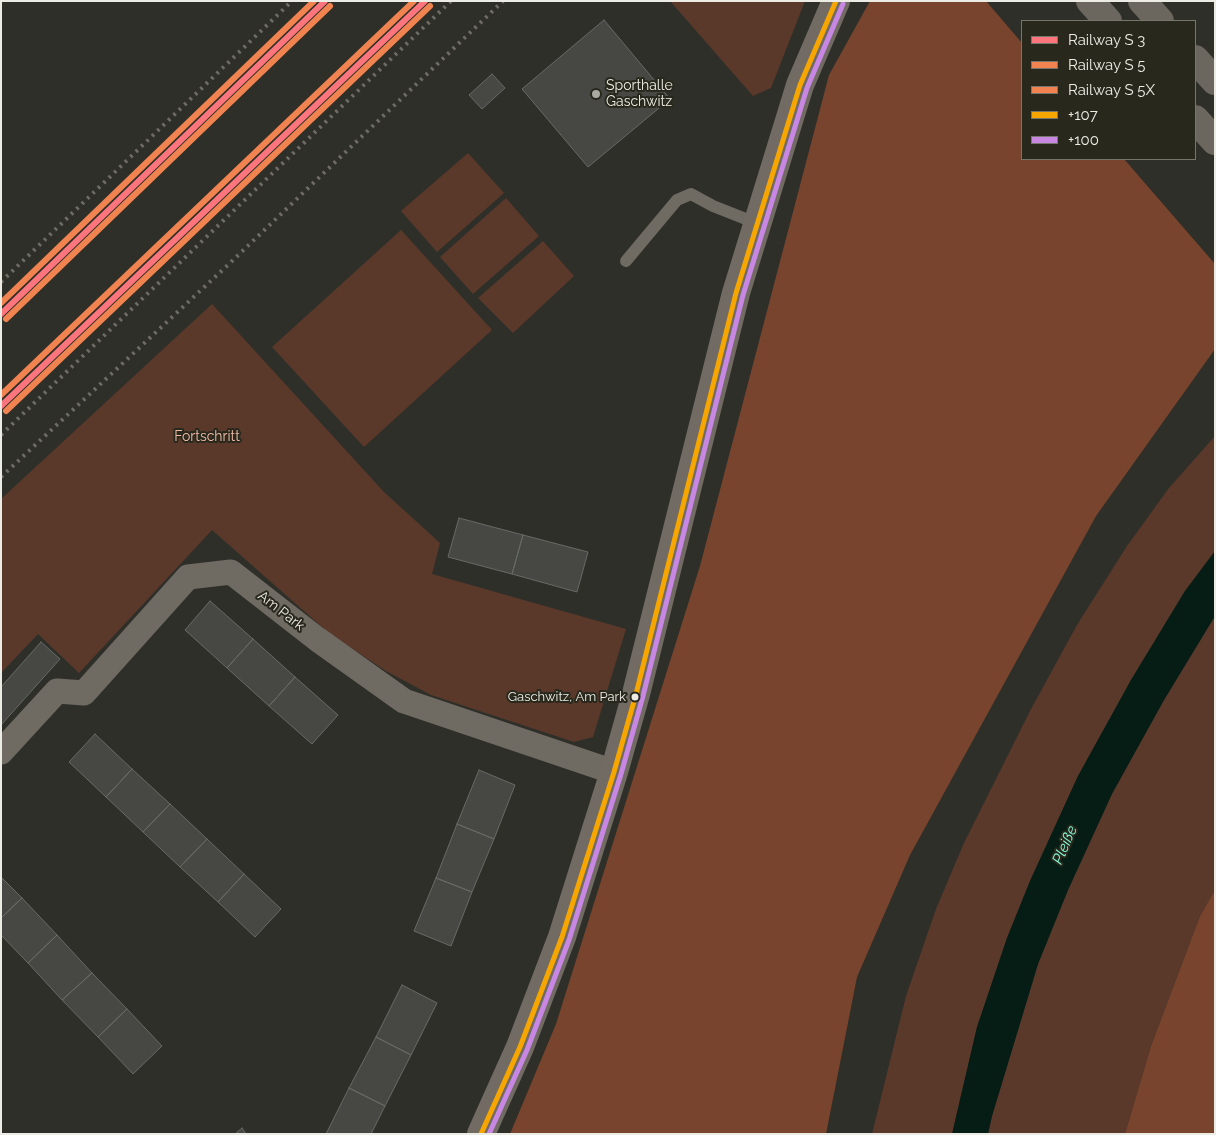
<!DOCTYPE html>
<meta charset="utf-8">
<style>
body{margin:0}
#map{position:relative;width:1216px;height:1135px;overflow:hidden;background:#2f2f29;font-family:Raleway,sans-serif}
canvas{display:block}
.frame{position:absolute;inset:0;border:2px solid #ecece4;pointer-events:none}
.legend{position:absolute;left:1021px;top:20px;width:175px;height:140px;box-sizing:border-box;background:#28281d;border:1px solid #76766d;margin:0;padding:6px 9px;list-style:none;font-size:15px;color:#ecece4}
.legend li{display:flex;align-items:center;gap:10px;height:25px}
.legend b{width:25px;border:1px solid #76766d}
</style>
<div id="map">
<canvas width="1216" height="1135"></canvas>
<div class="frame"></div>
<ul class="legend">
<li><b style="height:6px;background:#fc747c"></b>Railway S 3</li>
<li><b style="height:6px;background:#f0834f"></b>Railway S 5</li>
<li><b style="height:6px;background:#f0834f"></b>Railway S 5X</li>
<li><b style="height:6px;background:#f7a600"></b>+107</li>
<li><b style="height:6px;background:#c787e3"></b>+100</li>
</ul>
</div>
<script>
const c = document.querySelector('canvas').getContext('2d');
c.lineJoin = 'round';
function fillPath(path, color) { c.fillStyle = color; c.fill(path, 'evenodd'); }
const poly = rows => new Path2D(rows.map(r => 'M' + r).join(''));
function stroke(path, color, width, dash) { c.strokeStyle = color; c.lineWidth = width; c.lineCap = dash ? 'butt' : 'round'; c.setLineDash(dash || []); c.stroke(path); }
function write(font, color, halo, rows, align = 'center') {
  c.font = font + ' Raleway,sans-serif'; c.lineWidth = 4; c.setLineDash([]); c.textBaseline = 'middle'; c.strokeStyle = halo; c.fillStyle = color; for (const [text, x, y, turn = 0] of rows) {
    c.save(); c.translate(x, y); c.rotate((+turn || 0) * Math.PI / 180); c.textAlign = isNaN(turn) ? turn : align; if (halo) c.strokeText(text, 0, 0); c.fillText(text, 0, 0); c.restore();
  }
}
const green = poly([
 [670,1,805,1,771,88,753,96],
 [468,153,504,193,437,252,401,211],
 [506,198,539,236,473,294,440,257],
 [401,230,492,330,364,447,272,347],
 [543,241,574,276,513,333,478,298],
 [212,304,384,492,440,543,432,574,626,629,593,737,574,742,431,695,386,671,330,634,212,530,79,673,38,634,1,673,1,499],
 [1215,436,1215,551,1185,591,1131,680,1078,776,1030,881,1007,938,977,1027,952,1134,872,1134,906,996,936,909,964,843,1030,711,1077,625,1127,546,1169,488],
 [1215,616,1215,890,1200,916,1151,1046,1125,1134,988,1134,992,1116,1038,964,1068,890,1112,793,1164,700]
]);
const forest = poly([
 [870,1,986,1,1022,43,1022,159,1124,159,1215,264,1215,349,1096,516,910,855,857,977,826,1134,510,1134,556,1024,700,566,829,75],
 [1215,890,1215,1134,1125,1134,1151,1046,1200,916]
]);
const water = poly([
 [1215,551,1215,616,1164,700,1112,794,1068,890,1038,964,992,1116,988,1134,952,1134,977,1027,1007,938,1030,881,1078,776,1131,680,1185,591]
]);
const building = poly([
 [604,20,670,99,588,167,522,89,604,20],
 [492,74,505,88,482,109,469,95,492,74],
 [459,518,523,535,512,574,448,557,459,518],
 [523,535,588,552,577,592,512,574,523,535],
 [210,601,253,639,227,668,185,630,210,601],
 [253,639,295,677,269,706,227,668,253,639],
 [41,642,60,659,1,725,1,687,41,642],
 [295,677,338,715,312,744,269,706,295,677],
 [95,734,132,769,106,797,69,762,95,734],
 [132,769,170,804,143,832,106,797,132,769],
 [479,770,515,785,494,839,457,824,479,770],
 [170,804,207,839,180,867,143,832,170,804],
 [457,824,494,839,472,892,436,878,457,824],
 [207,839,244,874,218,902,180,867,207,839],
 [244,874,281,909,255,937,218,902,244,874],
 [1,877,22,898,1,918,1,877],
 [436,878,472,892,451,946,414,931,436,878],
 [22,898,57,935,28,963,1,935,1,918,22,898],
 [57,935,92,973,62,1000,28,963,57,935],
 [92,973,127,1009,98,1037,62,1000,92,973],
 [402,985,437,1003,411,1055,376,1037,402,985],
 [127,1009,162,1046,133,1074,98,1037,127,1009],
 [376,1037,411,1055,385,1106,349,1088,376,1037],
 [349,1088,385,1106,371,1134,326,1134,349,1088],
 [242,1128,246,1134,235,1134,242,1128]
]);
const service = poly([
 [626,261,677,200,691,194,713,206,756,223]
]);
const minor = poly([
 [1,752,57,691,84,693,188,577,231,572,317,639,404,701,614,772]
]);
const secondary = poly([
 [481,1134,520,1047,562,937,614,772,636,694,736,293,800,85,836,1]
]);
const motorway = poly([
 [1090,1,1108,21],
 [1142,1,1160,21],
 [1195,59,1215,81],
 [1195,119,1215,141]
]);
const rail = poly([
 [1,282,292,1],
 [1,435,451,1],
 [1,477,230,263,503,1]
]);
const bus1 = poly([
 [481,1134,520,1047,562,937,614,772,636,694,736,293,800,85,836,1]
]);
const bus2 = poly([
 [489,1134,527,1050,569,940,621,774,643,696,743,295,807,88,843,4]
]);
const rail1 = poly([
 [1,314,325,1],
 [1,406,425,1]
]);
const rail2 = poly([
 [6,319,330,6],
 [6,411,430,6]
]);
const rail3 = poly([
 [1,303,314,1],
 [1,395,414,1]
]);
const markers = [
 [596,94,5,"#aaaaa3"],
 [635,697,4.5,"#ecece4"]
];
const busNames = [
 ["Gaschwitz, Am Park",626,697]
];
const poiNames = [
 ["Sporthalle",606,86],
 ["Gaschwitz",606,102]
];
const parkNames = [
 ["Fortschritt",207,437]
];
const streetNames = [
 ["Am Park",281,611,38]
];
const waterNames = [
 ["Pleiße",1065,845,-66]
];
fillPath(green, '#5a392b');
fillPath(forest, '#79442d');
fillPath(water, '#061d16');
fillPath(building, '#474844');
stroke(building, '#686a66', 1);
stroke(service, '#6f6a62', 12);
stroke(minor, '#6f6a62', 25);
stroke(secondary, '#716b63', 28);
stroke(motorway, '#6b665e', 28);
stroke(rail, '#6f6c66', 4, [2.5, 5]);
stroke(bus1, '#f7a600', 5);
stroke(bus2, '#c787e3', 5);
stroke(rail1, '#fc747c', 6);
stroke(rail2, '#f0834f', 6);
stroke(rail3, '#f0834f', 6);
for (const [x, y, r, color] of markers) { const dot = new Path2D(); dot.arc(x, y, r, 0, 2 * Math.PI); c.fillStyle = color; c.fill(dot); stroke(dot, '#28281d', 2); }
write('13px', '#ecece4', '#28281d', busNames, 'right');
write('14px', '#ecece4', '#28281d', poiNames, 'left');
write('14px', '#f5bca6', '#28281d', parkNames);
write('14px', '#ecece4', '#28281d', streetNames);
write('italic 15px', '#85fdd9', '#28281d', waterNames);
</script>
